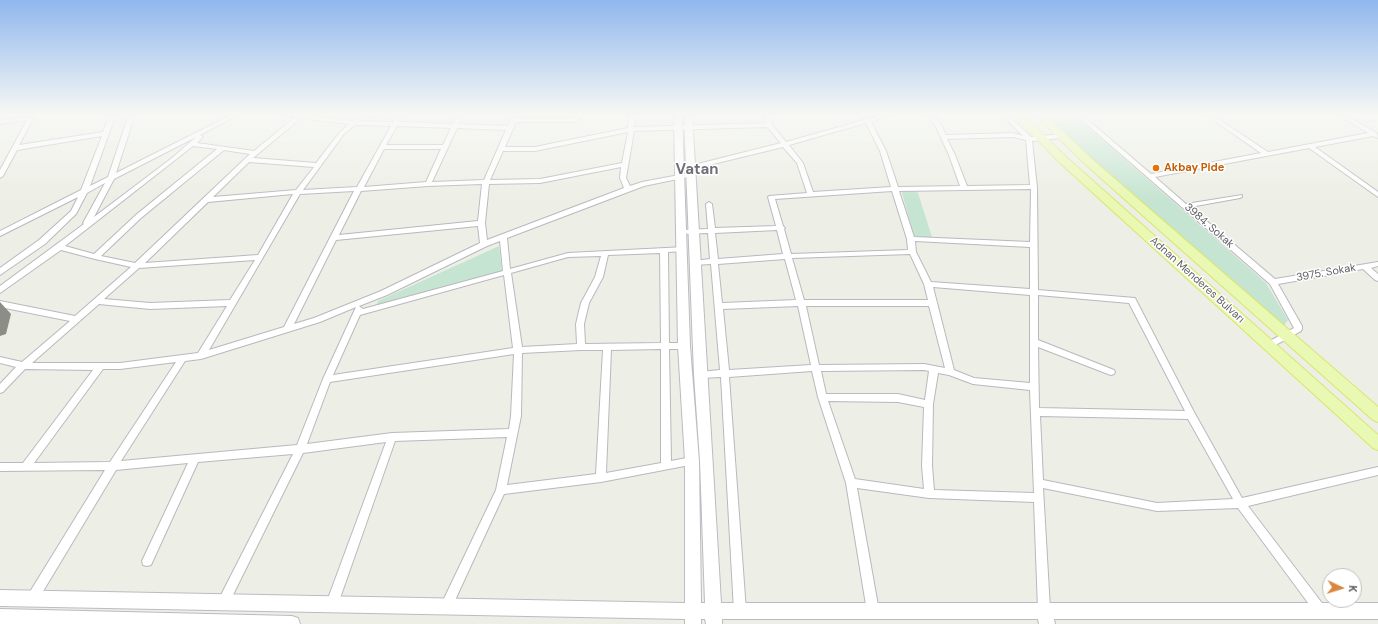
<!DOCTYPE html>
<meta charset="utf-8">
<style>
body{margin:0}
#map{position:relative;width:1378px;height:624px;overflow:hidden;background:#edefe6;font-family:"DM Sans",sans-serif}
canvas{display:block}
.north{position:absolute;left:1322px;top:568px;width:40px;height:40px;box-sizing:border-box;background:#fff;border:1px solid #bfbfc1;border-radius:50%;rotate:94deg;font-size:11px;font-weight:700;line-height:16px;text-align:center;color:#5e5e65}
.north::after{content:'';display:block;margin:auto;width:14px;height:18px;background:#db8640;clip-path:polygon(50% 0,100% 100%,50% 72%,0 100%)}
</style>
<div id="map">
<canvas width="1378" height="624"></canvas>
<div class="north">K</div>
</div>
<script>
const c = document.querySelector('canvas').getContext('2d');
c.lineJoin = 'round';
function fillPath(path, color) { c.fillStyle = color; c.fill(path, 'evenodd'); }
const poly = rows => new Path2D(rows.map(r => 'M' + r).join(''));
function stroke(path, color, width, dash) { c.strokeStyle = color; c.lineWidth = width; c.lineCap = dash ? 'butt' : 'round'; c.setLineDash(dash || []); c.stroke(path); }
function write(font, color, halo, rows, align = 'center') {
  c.font = font + ' "DM Sans",sans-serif'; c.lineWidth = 3; c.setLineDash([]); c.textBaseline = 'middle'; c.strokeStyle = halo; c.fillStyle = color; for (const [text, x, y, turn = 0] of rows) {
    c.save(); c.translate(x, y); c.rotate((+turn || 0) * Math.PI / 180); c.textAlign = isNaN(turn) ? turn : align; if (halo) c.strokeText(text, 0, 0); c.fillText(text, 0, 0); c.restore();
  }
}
const green = poly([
 [317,114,356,114,349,119,315,115],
 [370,114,394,114,390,120,365,119],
 [1046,114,1073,114,1266,283,1288,320,1284,326,1097,163],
 [901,189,917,190,932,237,914,237],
 [499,246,502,271,376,306,378,301]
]);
const street = poly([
 [30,114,36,114,19,145,103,132,110,114,116,114,90,186,108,177,129,114,135,114,116,173,233,114,240,114,200,135,203,137,197,143,254,151,295,117,282,116,279,114,300,114,353,121,361,114,367,114,359,121,393,122,399,114,405,114,399,122,453,124,458,114,464,114,459,124,508,126,513,114,519,114,517,118,574,118,579,114,585,114,575,122,516,122,505,147,535,147,628,128,629,114,635,114,634,127,766,123,763,114,769,114,772,125,786,142,864,120,858,114,864,114,869,119,884,114,891,114,890,115,871,122,886,151,898,187,960,186,949,155,935,125,926,114,932,114,941,125,946,135,1013,133,1023,136,1001,114,1007,114,1031,137,1061,134,1064,136,1061,138,1032,141,1037,187,1038,290,1135,298,1194,412,1242,498,1378,467,1378,475,1248,506,1325,607,1327,611,1325,615,1321,616,1317,615,1238,508,1157,511,1043,488,1050,609,1048,613,1044,614,1040,613,1038,609,1034,502,929,498,857,488,879,611,877,615,873,616,869,615,867,611,846,483,818,397,812,371,729,377,746,611,744,615,740,616,736,615,734,611,721,377,700,378,697,377,696,375,697,373,700,372,720,370,711,264,694,265,690,263,694,261,710,259,708,233,681,234,677,232,681,230,708,229,706,204,709,202,712,204,715,228,776,226,768,197,769,196,807,193,797,163,783,147,680,172,677,170,678,169,781,143,767,127,634,131,626,178,630,186,642,182,690,173,692,174,692,176,644,186,507,238,510,269,568,253,685,247,686,249,685,251,668,252,669,343,684,343,687,344,688,346,687,348,684,349,669,349,671,461,692,457,695,458,697,461,695,464,601,482,504,494,450,611,446,612,442,611,440,607,496,490,507,437,395,441,338,604,336,608,332,609,328,608,326,604,386,442,303,453,227,607,223,608,219,607,217,603,219,599,293,454,198,462,151,565,147,566,143,565,142,561,188,463,116,470,36,603,32,604,28,603,26,599,28,595,105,470,0,471,0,463,23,463,93,370,25,369,3,392,0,393,0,384,16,367,0,363,0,357,22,362,70,321,0,307,0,301,75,316,131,267,95,259,61,250,0,293,0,286,84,224,83,223,105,183,87,193,76,214,45,244,0,275,0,268,39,240,71,211,78,197,0,236,0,231,81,190,102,136,17,150,3,176,0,178,0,170,27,120,0,124,0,120,29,117,30,114],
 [301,118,349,124,340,132,316,163,253,158,301,118],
 [866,123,880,151,891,187,813,192,803,163,789,145,866,123],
 [355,125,391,126,357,187,303,190,344,134,355,125],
 [397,126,451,128,443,145,386,145,397,126],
 [457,128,506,130,484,180,432,182,457,128],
 [628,132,622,163,540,179,490,180,503,151,535,151,628,132],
 [196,137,172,158,94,217,114,179,196,137],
 [1013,137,1026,140,1030,185,967,186,955,155,947,139,1013,137],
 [193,146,217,149,137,214,94,254,65,246,193,146],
 [384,149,441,149,426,182,364,187,384,149],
 [224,150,250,154,135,263,101,256,141,218,224,150],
 [249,162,314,167,296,190,213,197,249,162],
 [621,167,620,178,624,188,487,240,485,223,489,184,540,183,621,167],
 [482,184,478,221,339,235,361,191,428,186,482,184],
 [1031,189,1030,242,914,237,899,191,1031,189],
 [354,191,284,327,209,350,300,194,354,191],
 [892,191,907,239,908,250,791,254,784,229,785,228,783,226,775,199,892,191],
 [293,194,258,255,145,263,208,202,293,194],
 [478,226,480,243,381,291,314,318,294,324,336,240,478,226],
 [777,230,783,254,718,259,715,233,777,230],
 [500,241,503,271,363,309,359,306,387,295,487,246,500,241],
 [915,241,1030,247,1030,289,931,282,916,252,915,241],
 [660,253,661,343,585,344,584,324,589,303,603,277,608,255,660,253],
 [910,254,924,284,928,300,804,300,792,258,910,254],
 [601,256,595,277,581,303,576,324,577,344,522,347,511,273,568,257,601,256],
 [785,259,796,300,722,303,718,264,785,259],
 [255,260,230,300,150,303,104,299,139,268,255,260],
 [504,275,513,348,333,375,360,315,504,275],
 [933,287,1030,295,1030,383,974,378,954,370,933,287],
 [1038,295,1129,303,1185,411,1039,408,1038,347,1108,374,1111,375,1114,374,1115,372,1114,370,1038,340,1038,295],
 [99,304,150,309,227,306,198,353,120,363,32,363,99,304],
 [798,306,811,365,729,370,723,309,798,306],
 [806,306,929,306,945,368,924,364,819,365,806,306],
 [356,307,323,379,297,445,121,461,185,361,201,359,320,322,356,307],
 [661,349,661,463,606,473,611,350,661,349],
 [581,350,603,350,596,474,507,485,521,416,522,353,581,350],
 [514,354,511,416,509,429,392,433,307,444,330,382,514,354],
 [176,362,110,462,34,463,103,369,120,369,176,362],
 [924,370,929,371,925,400,898,394,826,394,821,371,924,370],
 [938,373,949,375,973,384,1030,390,1034,493,934,490,932,466,933,404,938,373],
 [828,401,898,402,924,407,922,466,924,489,855,479,828,401],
 [1040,416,1188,419,1233,499,1157,503,1043,480,1040,416],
 [1075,114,1081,114,1151,174,1261,153,1206,115,1205,114,1211,114,1268,152,1368,133,1337,114,1343,114,1377,133,1378,138,1373,136,1315,147,1378,192,1378,197,1309,148,1155,177,1186,204,1242,195,1242,197,1240,198,1190,207,1275,279,1378,262,1378,266,1371,268,1378,274,1378,281,1375,280,1363,269,1278,284,1302,326,1302,329,1301,331,1272,347,1266,347,1265,345,1266,343,1294,328,1270,284,1075,114]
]);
const secondary = poly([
 [674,114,682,114,690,346,699,461,701,603,705,603,700,461,694,375,684,114,692,114,721,603,1039,603,1044,601,1049,603,1378,603,1378,619,1054,619,1055,624,1039,624,1038,619,722,619,722,624,706,624,705,619,701,619,701,624,685,624,685,619,0,606,0,590,685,603,685,461,678,346,674,114],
 [0,609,292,616,298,618,300,624,0,624,0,609]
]);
const primary = poly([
 [1013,114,1023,114,1065,156,1378,435,1378,450,1373,448,1057,160,1013,114],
 [1034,114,1044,114,1093,160,1378,407,1378,422,1373,420,1085,164,1034,114]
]);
const shadedWall = poly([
 [0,302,11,314,6,334,0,336]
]);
const markers = [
 [1156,168,4,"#e8710a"]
];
const foodNames = [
 ["Akbay Pide",1164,168]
];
const streetNames = [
 ["3984. Sokak",1209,226,41],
 ["3975. Sokak",1326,273,-10],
 ["Adnan Menderes Bulvarı",1197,280,42]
];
const districtNames = [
 ["Vatan",697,170]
];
fillPath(green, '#c5e4d1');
stroke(street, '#b9b8bf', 2);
stroke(secondary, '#bbbbc3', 2);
stroke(primary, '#dae668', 2);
fillPath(street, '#fff');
fillPath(secondary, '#fff');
fillPath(primary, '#e9f8b2');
fillPath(shadedWall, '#8d8d88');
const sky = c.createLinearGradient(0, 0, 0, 201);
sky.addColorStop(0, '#90b7ee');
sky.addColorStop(0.57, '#f7f8f4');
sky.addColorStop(1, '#f7f8f400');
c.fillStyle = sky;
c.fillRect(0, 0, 1378, 201);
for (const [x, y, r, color] of markers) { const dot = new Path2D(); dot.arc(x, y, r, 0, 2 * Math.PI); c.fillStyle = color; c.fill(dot); stroke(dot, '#fff', 1.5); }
write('bold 11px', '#c56008', '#fff', foodNames, 'left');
write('11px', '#5e5e65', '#fff', streetNames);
write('bold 15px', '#6f7077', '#fff', districtNames);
</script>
